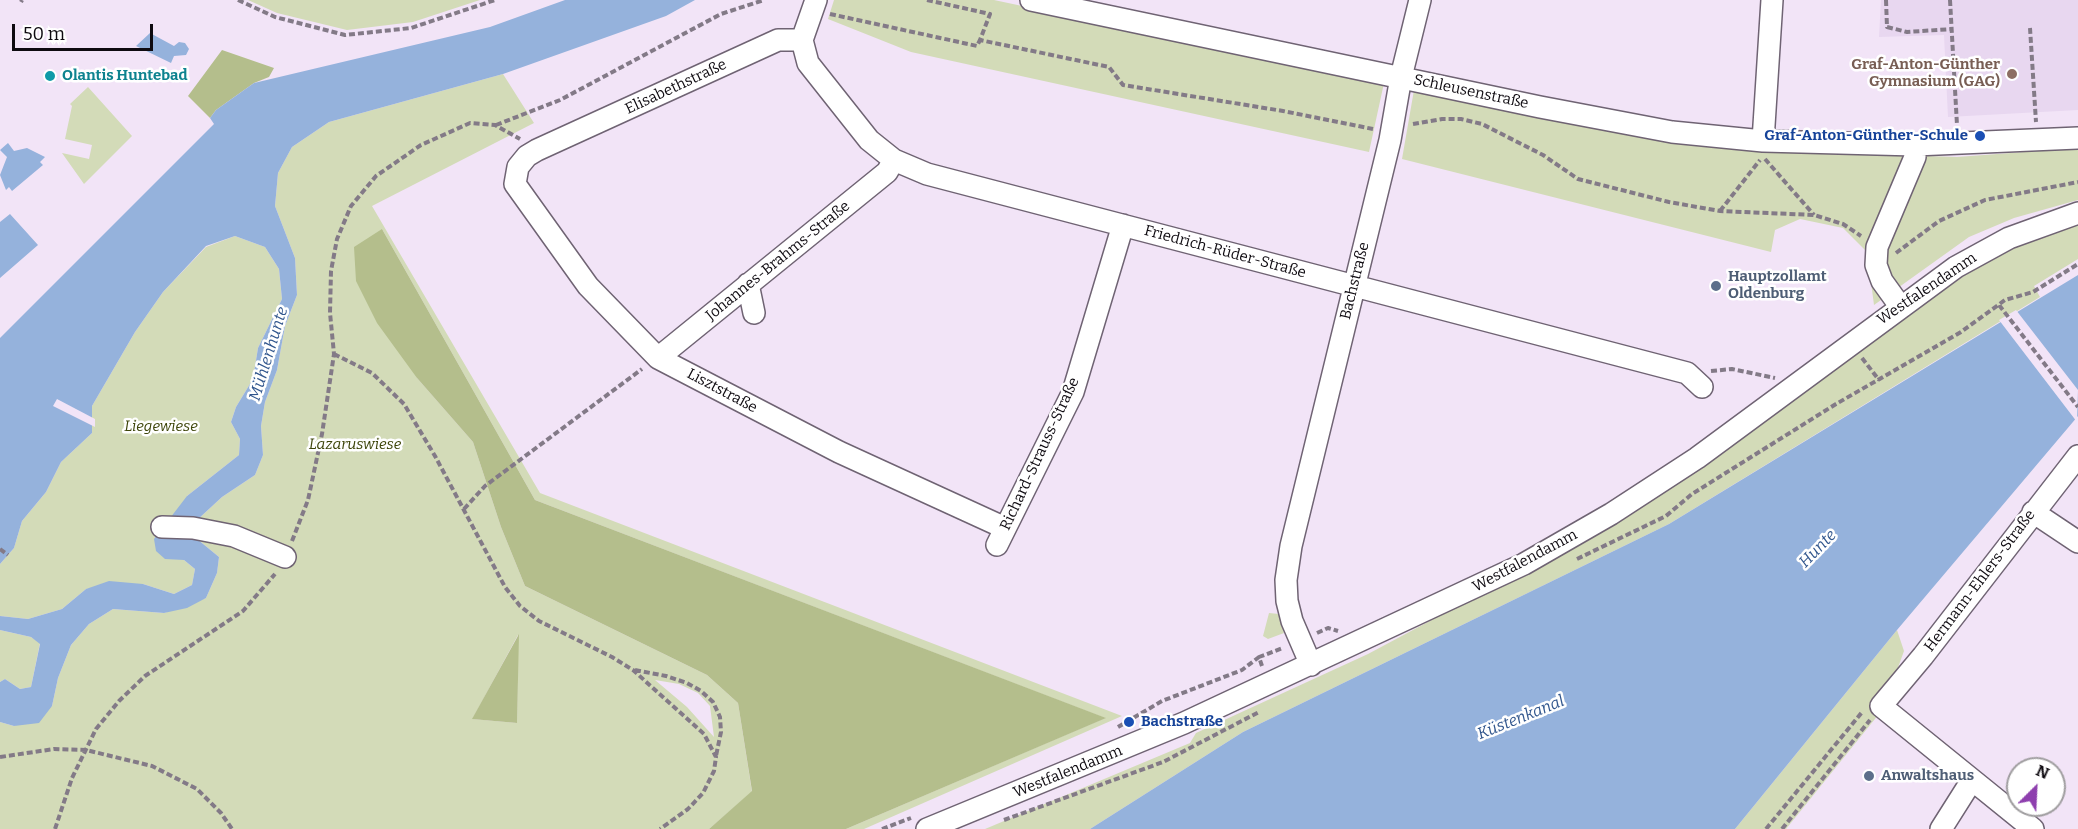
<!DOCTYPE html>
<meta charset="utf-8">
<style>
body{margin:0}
#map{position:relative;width:2078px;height:829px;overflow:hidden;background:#f2e4f7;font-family:Bitter,serif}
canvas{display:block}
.north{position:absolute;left:2006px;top:757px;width:60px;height:60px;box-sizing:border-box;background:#fff;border:2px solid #9f9d9f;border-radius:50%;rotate:24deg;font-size:16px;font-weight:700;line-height:24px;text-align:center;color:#0e0a10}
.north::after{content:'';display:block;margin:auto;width:21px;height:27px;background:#8e3fae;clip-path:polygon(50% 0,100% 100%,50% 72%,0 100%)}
.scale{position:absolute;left:12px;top:24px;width:141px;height:27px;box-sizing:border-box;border:3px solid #0e0a10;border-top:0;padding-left:8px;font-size:18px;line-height:21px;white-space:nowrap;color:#0e0a10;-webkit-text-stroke:4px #fff;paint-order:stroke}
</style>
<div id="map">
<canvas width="2078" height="829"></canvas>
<div class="north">N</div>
<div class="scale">50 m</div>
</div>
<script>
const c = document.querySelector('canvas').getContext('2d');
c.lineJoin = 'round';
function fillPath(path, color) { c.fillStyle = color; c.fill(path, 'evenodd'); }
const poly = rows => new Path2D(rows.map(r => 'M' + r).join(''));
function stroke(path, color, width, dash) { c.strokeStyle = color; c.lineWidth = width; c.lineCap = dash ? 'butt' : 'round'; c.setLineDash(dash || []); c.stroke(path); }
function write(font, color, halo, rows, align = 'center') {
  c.font = font + ' Bitter,serif'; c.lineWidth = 5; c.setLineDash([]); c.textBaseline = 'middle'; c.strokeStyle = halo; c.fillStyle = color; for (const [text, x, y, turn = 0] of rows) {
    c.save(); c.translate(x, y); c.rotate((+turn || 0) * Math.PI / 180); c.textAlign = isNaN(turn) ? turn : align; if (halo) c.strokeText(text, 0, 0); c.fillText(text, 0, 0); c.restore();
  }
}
const built = poly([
 [1881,0,2078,0,2078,110,1948,117,1944,35,1879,37]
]);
const green = poly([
 [248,0,480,0,413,22,347,30,277,13],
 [834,0,994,0,1384,83,1369,152,911,52,828,19],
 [503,74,534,123,372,206,540,493,1122,716,864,829,846,829,1105,718,535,500,382,229,417,378,473,442,501,527,525,586,707,675,738,703,752,792,709,829,0,829,0,722,14,726,52,706,58,678,71,645,89,624,113,609,164,613,206,598,217,573,219,557,191,534,196,521,222,497,255,475,263,455,261,426,265,402,277,370,285,326,297,295,295,258,275,206,278,173,292,147,329,122],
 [518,635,517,723,473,719,473,718],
 [655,680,679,684,698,693,710,706,714,737,687,707],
 [88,87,132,136,84,184,62,153,89,159,92,145,65,139,72,106,70,104],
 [1414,90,1782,151,1957,157,2078,148,2078,200,2014,218,1969,237,1874,305,1867,252,1843,228,1800,219,1775,230,1771,252,1402,159],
 [2078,223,2078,259,2034,286,2040,297,1669,524,1243,732,1090,829,985,829,1190,743,1196,733,1368,654,1632,513,1979,265,2019,243],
 [235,236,265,247,279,269,282,299,258,348,253,379,236,407,231,422,240,439,239,455,187,496,184,560,195,569,192,585,174,594,143,584,86,589,62,609,28,619,0,616,0,564,14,548,22,521,46,492,61,462,92,433,92,406,135,332,163,292,206,247],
 [1269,613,1279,614,1284,633,1268,639,1263,636],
 [0,630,31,637,40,643,31,687,20,689,5,679,0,682],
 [1897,630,1904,651,1883,709,1786,829,1735,829]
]);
const forest = poly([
 [222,50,274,68,269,77,254,83,216,110,210,118,188,96],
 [382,229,535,500,1106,718,846,829,709,829,752,791,738,703,707,675,525,586,501,527,473,442,417,378,377,323,356,281,354,247],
 [519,634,517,723,472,719]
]);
const water = poly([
 [565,0,695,0,666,16,503,74,329,122,292,147,278,173,275,206,295,258,297,295,285,326,277,370,265,402,261,426,263,455,255,475,222,497,196,521,191,534,219,557,217,573,206,598,187,608,164,613,113,609,89,624,71,645,58,678,52,706,39,723,14,726,0,722,0,682,5,679,20,689,31,687,40,644,31,637,0,630,0,616,28,619,62,609,86,589,109,581,143,584,174,594,192,585,195,569,184,560,165,559,156,551,154,539,187,496,239,455,240,439,231,422,236,407,253,379,258,348,282,299,279,269,265,247,235,236,206,246,163,292,135,332,92,406,92,433,61,462,46,492,22,521,14,548,0,564,0,338,214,124,210,118,216,110,254,83,490,27],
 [150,33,174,46,179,42,185,43,189,49,186,55,174,56,171,63,136,46],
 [8,143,14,151,27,148,45,157,40,162,43,165,12,191,9,187,6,190,0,175,7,157,0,150],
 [10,214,38,245,0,278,0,222],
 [2078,275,2078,416,1897,630,1735,829,1090,829,1243,732,1669,524]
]);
const pier = poly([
 [2016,310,2078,390,2077,422,1999,320],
 [57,399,95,419,95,427,53,406]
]);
const path = poly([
 [238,0,275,17,345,35,411,28,495,0],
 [927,0,990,14,980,40,1109,67,1123,85,1283,111,1373,129],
 [1886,0,1887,27,1907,32,1952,29],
 [1950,0,1957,125],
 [21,2,22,0],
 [830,14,977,46,980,40],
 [2030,28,2036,122],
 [1413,124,1442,119,1461,119,1482,124,1543,155,1578,179,1669,202,1720,211,1814,215,1843,224,1861,236],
 [496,125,560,100,721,14,764,0],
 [1765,159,1814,215],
 [1720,211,1760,160],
 [1896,253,1939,221,1985,200,2078,182],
 [1999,305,2078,407],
 [334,354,372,373,404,404,435,456,505,587,520,606,539,621,612,657,633,670,704,734,716,757,714,771,703,793,688,809,660,829],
 [1862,358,1879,380],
 [1711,371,1732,369,1775,378],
 [464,509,485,486,642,369],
 [292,541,308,500,322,434,334,354,330,313,331,271,337,239,351,206,376,176,421,145,470,123,495,125,520,139],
 [0,549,8,555],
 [1577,559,1666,516,1692,494,1836,404,1961,332,2005,300,2033,292,2078,264],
 [1317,633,1328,628,1338,631],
 [1262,666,1259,657,1283,648],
 [635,670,666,676,687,683,701,691,713,702,720,717,721,732,716,756],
 [1118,727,1162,701,1242,670,1259,657],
 [0,757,54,749,86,750,152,766,197,789,221,813,232,829],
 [1004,820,1163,762,1259,712],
 [55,829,72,778,96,729,119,701,145,676,243,611,275,574],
 [882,829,911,818],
 [1766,829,1863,711],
 [1782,829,1870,720]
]);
const minor = poly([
 [816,0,802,40,778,40,537,150,527,156,518,167,515,184,588,286,658,358,839,452,1005,528],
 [1031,0,1540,107,1672,132,1763,141,1915,145,2078,138],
 [802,40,808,63,869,140,894,160,927,174,1687,373,1702,387],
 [1763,141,1772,0],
 [748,284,754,313],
 [1900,306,1882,281,1876,265,1877,247,1915,157,1915,145],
 [658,358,887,172,894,160],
 [2033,512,2078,542],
 [162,527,193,528,234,536,285,557],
 [997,545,1073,392,1123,225],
 [1311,665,1292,621,1287,601,1286,580,1291,546,1390,140,1401,77,1420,0],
 [927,829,1184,723,1524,564,1611,514,1697,458,1956,267,2009,238,2078,213],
 [1941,829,1972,780],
 [2033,829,1881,706,1923,656,2078,456]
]);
const markers = [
 [2012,74,6,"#8d6e63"],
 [50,76,6,"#0f9aa8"],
 [1980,136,6,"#1a4fb4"],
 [1716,286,6,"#5c6f8a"],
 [1129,722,6,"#1a4fb4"],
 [1869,776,6,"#5c6f8a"]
];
const educationNames = [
 ["Graf-Anton-Günther",2000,65],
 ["Gymnasium (GAG)",2000,82]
];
const cultureNames = [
 ["Olantis Huntebad",62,76]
];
const streetNames = [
 ["Elisabethstraße",676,87,-25],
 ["Schleusenstraße",1471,92,12],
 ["Friedrich-Rüder-Straße",1225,252,15],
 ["Johannes-Brahms-Straße",778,261,-39],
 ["Bachstraße",1355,281,-76],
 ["Westfalendamm",1927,289,-34],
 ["Lisztstraße",722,391,28],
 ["Richard-Strauss-Straße",1040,454,-65],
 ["Westfalendamm",1525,561,-28],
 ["Hermann-Ehlers-Straße",1980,581,-53],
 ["Westfalendamm",1068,772,-22]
];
const transitNames = [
 ["Graf-Anton-Günther-Schule",1968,136],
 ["Bachstraße",1141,722,"left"]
];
const serviceNames = [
 ["Hauptzollamt",1728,277],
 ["Oldenburg",1728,294],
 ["Anwaltshaus",1881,776]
];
const parkNames = [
 ["Liegewiese",161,427],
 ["Lazaruswiese",355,445]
];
const waterNames = [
 ["Mühlenhunte",269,354,-73],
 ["Hunte",1818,549,-46],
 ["Küstenkanal",1521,718,-22]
];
fillPath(built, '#e8d7f0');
fillPath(green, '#d3dbb8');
fillPath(forest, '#b4be8c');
fillPath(water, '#95b2dc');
fillPath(pier, '#f2e4f7');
stroke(minor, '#6f6373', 24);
stroke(path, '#837a87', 4, [6, 3]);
stroke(minor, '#fff', 21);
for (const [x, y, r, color] of markers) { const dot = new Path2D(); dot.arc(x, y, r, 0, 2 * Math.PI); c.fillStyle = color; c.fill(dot); stroke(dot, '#fff', 2); }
write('bold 15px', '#785e54', '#fff', educationNames, 'right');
write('bold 15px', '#0d838f', '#fff', cultureNames, 'left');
write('15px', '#0e0a10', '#fff', streetNames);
write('bold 15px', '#164399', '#fff', transitNames, 'right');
write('bold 15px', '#4e5e75', '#fff', serviceNames, 'left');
write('italic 15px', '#3c4408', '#fff', parkNames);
write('italic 16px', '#31568d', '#fff', waterNames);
</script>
